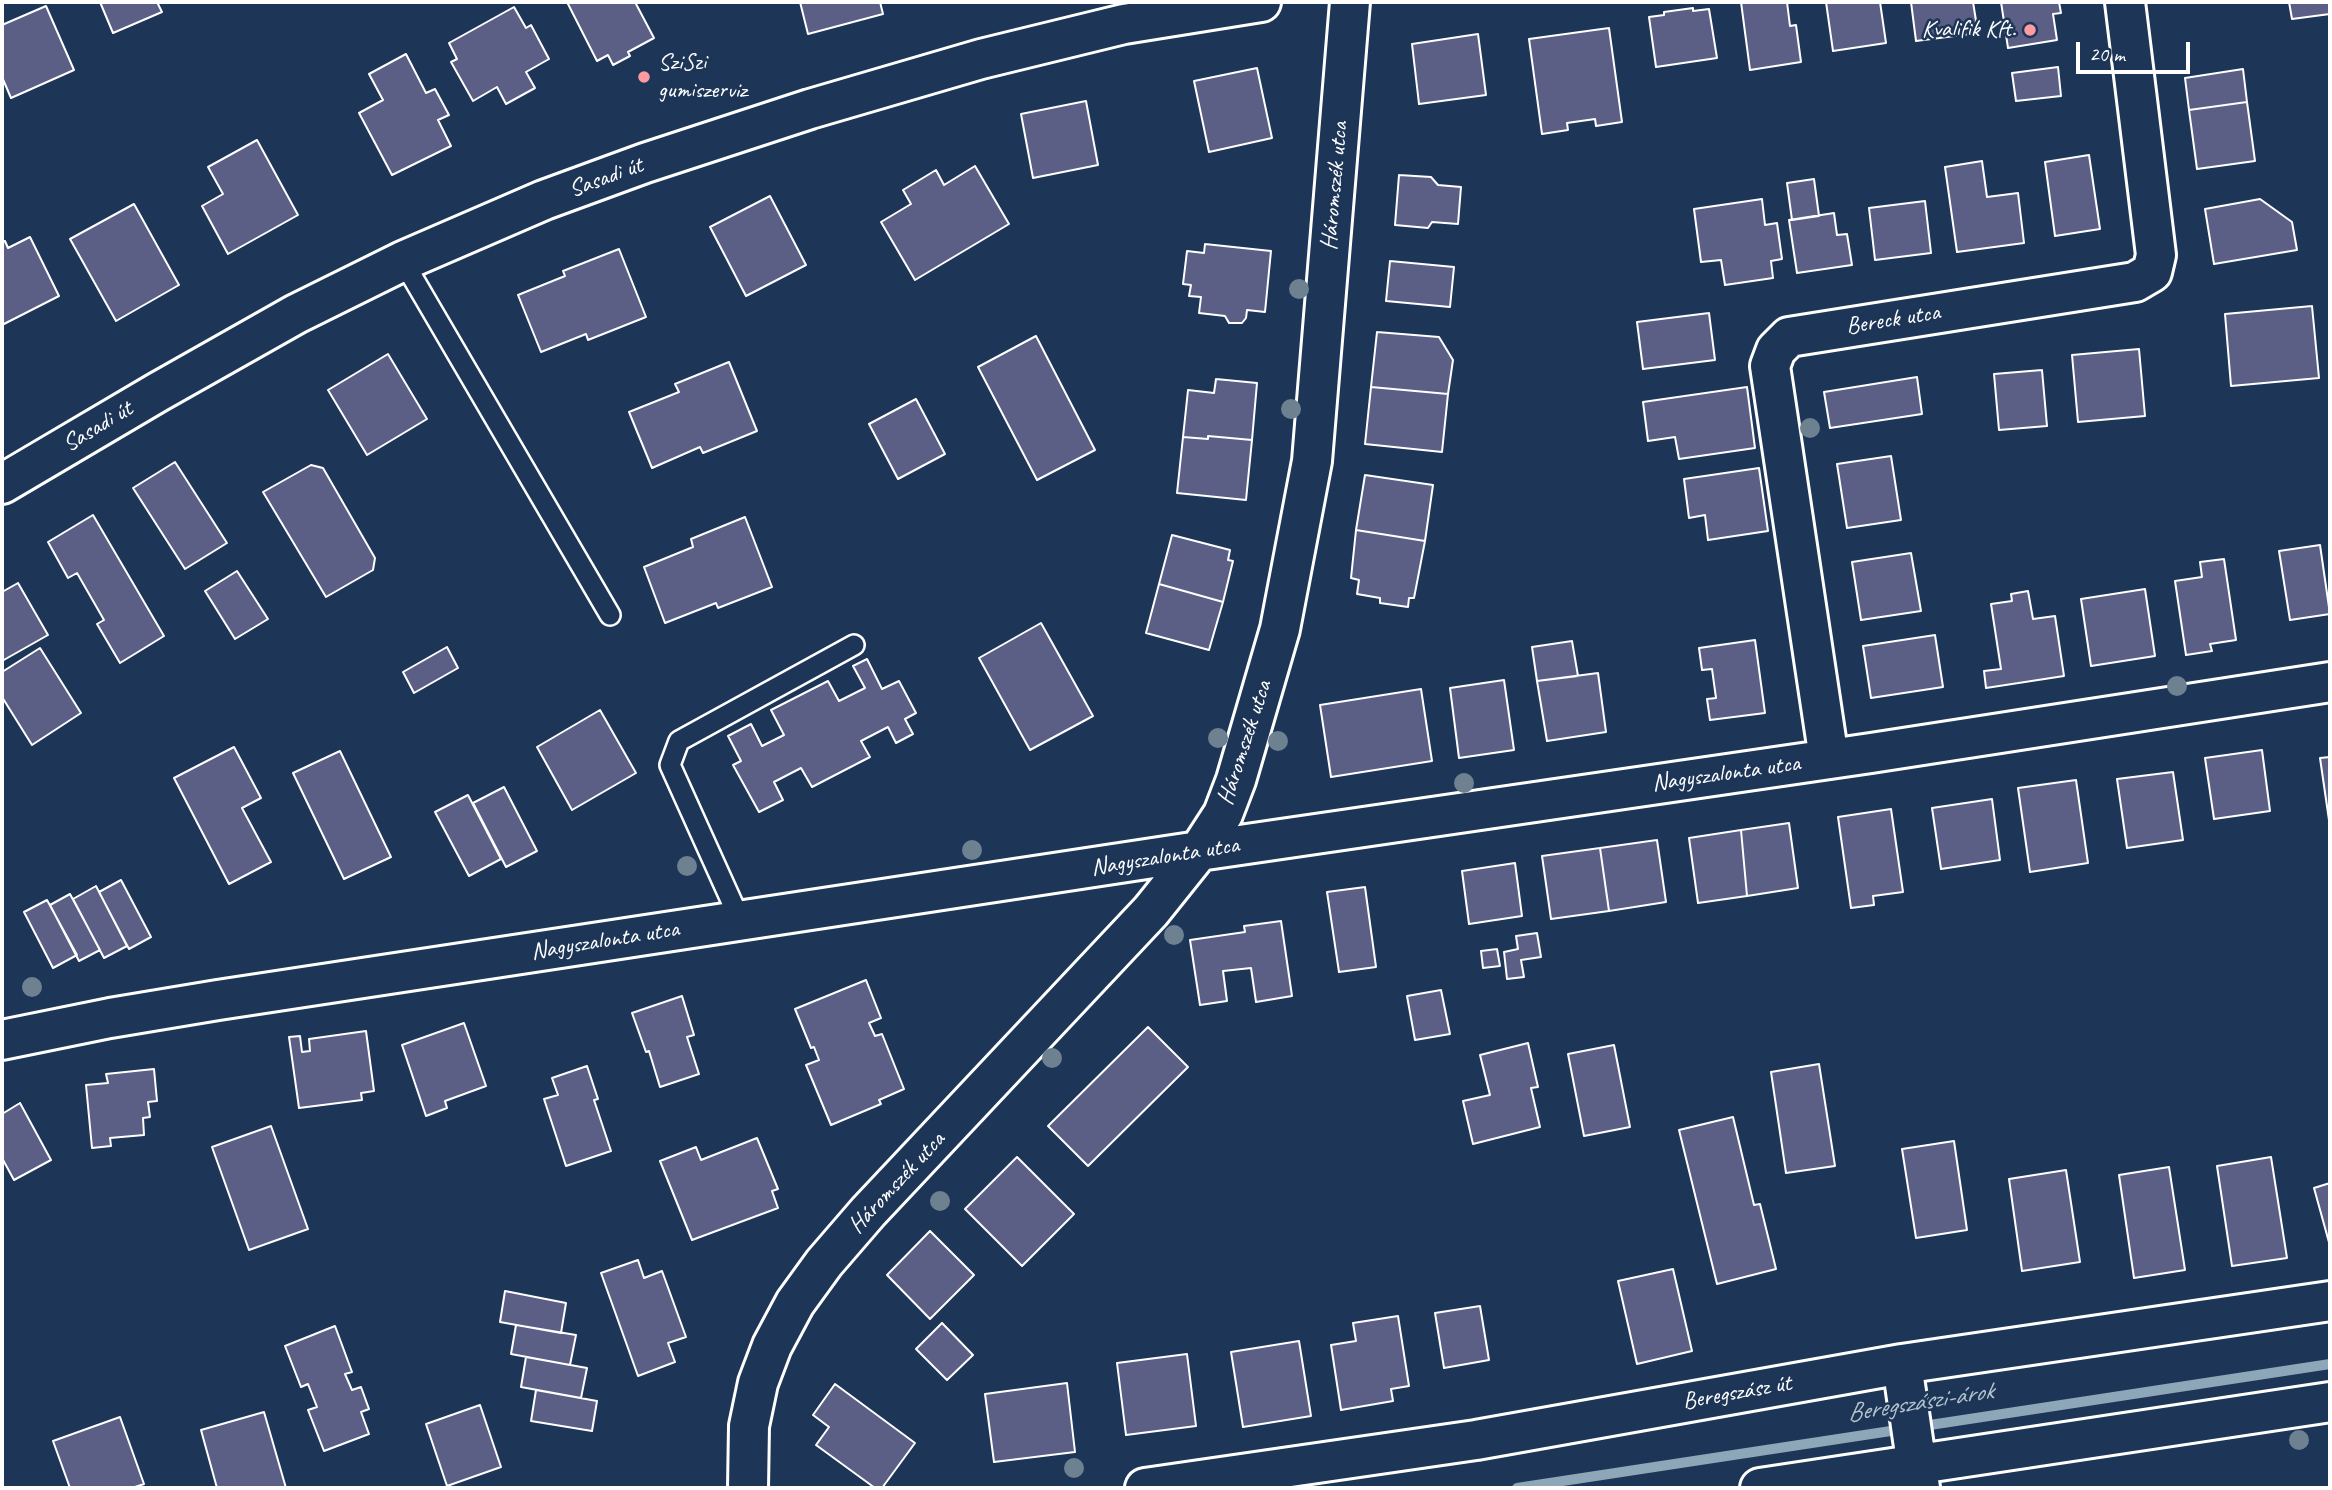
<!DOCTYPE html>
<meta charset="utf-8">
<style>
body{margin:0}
#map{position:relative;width:2332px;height:1490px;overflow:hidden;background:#1d3557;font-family:Caveat,sans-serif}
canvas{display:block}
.frame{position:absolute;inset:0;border:4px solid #fff;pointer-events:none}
.scale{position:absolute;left:2076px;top:42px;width:114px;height:32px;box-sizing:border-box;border:4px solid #fff;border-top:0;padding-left:9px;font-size:21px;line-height:24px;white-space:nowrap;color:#fff;-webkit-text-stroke:5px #1d3557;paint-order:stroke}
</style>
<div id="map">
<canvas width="2332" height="1490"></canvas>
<div class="frame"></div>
<div class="scale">20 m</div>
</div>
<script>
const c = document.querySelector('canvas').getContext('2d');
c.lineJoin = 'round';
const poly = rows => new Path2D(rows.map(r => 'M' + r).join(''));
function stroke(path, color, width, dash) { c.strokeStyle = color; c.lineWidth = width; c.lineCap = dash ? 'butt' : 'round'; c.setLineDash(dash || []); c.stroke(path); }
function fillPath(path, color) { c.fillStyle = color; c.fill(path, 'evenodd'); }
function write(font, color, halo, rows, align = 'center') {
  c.font = font + ' Caveat,sans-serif'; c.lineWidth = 5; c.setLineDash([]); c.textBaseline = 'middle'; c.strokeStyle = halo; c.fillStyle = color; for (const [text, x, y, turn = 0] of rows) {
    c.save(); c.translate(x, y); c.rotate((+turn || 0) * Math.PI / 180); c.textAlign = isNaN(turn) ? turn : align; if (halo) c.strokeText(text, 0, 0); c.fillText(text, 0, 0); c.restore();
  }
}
const stream = poly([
 [1517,1488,2330,1364]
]);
const building = poly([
 [100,2,157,2,162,12,113,33,100,2],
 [567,2,635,2,654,38,628,52,630,56,613,65,608,55,597,61,567,2],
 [800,2,880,2,883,14,808,34,800,2],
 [1741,2,1787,2,1790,26,1796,25,1801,62,1750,70,1741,2],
 [1826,2,1880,2,1886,43,1833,51,1826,2],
 [1911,2,1973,2,1978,33,1916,41,1911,2],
 [2001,2,2059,2,2061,13,2053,14,2057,40,2008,48,2001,2],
 [2289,2,2330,2,2330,14,2292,19,2289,2],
 [46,6,74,70,11,98,2,77,2,25,46,6],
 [514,7,526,28,531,25,549,59,526,72,535,88,506,104,497,87,473,101,451,62,457,59,449,43,514,7],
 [1693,8,1693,11,1709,9,1717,58,1656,67,1649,17,1664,15,1664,12,1693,8],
 [1609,28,1622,122,1596,126,1595,119,1567,123,1568,130,1542,134,1529,39,1609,28],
 [1478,34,1486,95,1419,104,1412,44,1478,34],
 [406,54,426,93,435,89,449,115,438,120,451,146,392,175,359,113,383,100,369,74,406,54],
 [2058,67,2061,96,2016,101,2012,73,2058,67],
 [1257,68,1272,138,1209,152,1194,81,1257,68],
 [2243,69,2247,102,2189,110,2185,78,2243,69],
 [1086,101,1098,165,1033,178,1021,114,1086,101],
 [2247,102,2255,161,2197,169,2189,110,2247,102],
 [257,140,298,215,228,254,202,206,223,194,208,167,257,140],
 [2089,155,2100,229,2055,236,2045,162,2089,155],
 [1982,161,1987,197,2018,193,2024,243,1957,252,1945,167,1982,161],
 [975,166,1009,224,915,280,881,222,911,204,903,190,936,170,944,185,975,166],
 [1399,175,1431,177,1438,185,1461,187,1458,224,1432,222,1428,228,1395,225,1399,175],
 [1814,179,1819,216,1792,220,1787,183,1814,179],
 [770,196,806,265,746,296,710,227,770,196],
 [1762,199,1765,225,1777,223,1782,259,1771,261,1773,278,1725,285,1721,260,1701,262,1694,209,1762,199],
 [2260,199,2292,222,2297,250,2214,264,2205,209,2260,199],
 [1925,201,1931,253,1875,260,1869,208,1925,201],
 [134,204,179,285,116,321,70,239,134,204],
 [1834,213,1837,235,1847,234,1852,265,1797,273,1789,220,1834,213],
 [30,237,59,296,2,325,2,242,5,241,8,248,30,237],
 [1205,244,1271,251,1265,312,1247,310,1246,318,1242,323,1229,323,1225,316,1199,313,1201,297,1189,296,1191,285,1183,284,1187,251,1204,253,1205,244],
 [619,249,646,317,588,340,586,334,541,352,518,295,565,276,563,271,619,249],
 [1390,261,1454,267,1450,307,1386,301,1390,261],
 [2312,306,2319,378,2231,386,2225,314,2312,306],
 [1709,313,1715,360,1643,369,1637,322,1709,313],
 [1377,332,1439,337,1453,360,1448,394,1371,387,1377,332],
 [1036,336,1095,450,1037,480,978,367,1036,336],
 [2139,349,2145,416,2078,422,2072,355,2139,349],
 [388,354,427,419,367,455,328,390,388,354],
 [729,362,757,431,703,453,700,447,652,468,629,412,679,392,675,384,729,362],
 [2042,370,2047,426,1999,430,1994,374,2042,370],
 [1917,377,1922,414,1830,428,1824,392,1917,377],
 [1216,379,1257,383,1252,440,1208,436,1208,439,1183,437,1188,390,1214,393,1216,379],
 [1371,387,1448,394,1442,452,1365,444,1371,387],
 [1747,387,1755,448,1679,459,1675,437,1648,441,1643,402,1747,387],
 [916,399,945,454,898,479,869,424,916,399],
 [1208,436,1252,440,1246,500,1177,493,1183,437,1208,439,1208,436],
 [1891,456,1901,520,1847,528,1837,464,1891,456],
 [175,462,227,543,185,569,133,488,175,462],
 [311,465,323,468,375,558,373,570,326,597,263,492,311,465],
 [1759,468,1768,531,1708,540,1705,515,1689,518,1684,479,1759,468],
 [1365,475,1433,485,1425,541,1356,530,1365,475],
 [93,515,164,636,120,663,97,624,104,620,77,573,68,578,48,542,93,515],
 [745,517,772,587,718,608,716,603,665,623,644,567,693,547,691,539,745,517],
 [1356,530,1425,541,1414,598,1409,598,1408,607,1380,603,1380,598,1357,594,1359,580,1351,578,1356,530],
 [1172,535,1230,550,1228,560,1233,561,1223,602,1159,584,1172,535],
 [2320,545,2330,614,2290,620,2279,551,2320,545],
 [1911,553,1921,611,1861,620,1852,562,1911,553],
 [2224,559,2236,640,2210,644,2212,651,2186,655,2175,581,2202,577,2200,562,2224,559],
 [237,571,268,619,235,639,205,591,237,571],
 [18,583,48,635,2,661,2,592,18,583],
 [1159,584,1223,602,1209,650,1146,633,1159,584],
 [2145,589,2155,656,2091,666,2081,599,2145,589],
 [2028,591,2033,619,2055,616,2064,676,1986,688,1984,671,2001,669,1991,604,2012,601,2011,594,2028,591],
 [1041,623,1093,716,1030,750,979,658,1041,623],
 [1935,635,1943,687,1871,698,1863,646,1935,635],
 [1755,640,1765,713,1710,720,1707,699,1716,698,1712,669,1702,670,1699,648,1755,640],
 [1572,641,1578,676,1537,681,1532,647,1572,641],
 [447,647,458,668,414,693,403,672,447,647],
 [40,648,81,713,32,745,2,697,2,672,40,648],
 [867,659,882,689,899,681,916,713,905,719,913,734,896,743,888,727,861,741,870,757,812,787,801,768,774,782,783,800,759,812,733,765,741,761,728,736,751,724,762,746,784,735,771,710,828,681,839,701,865,688,853,666,867,659],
 [1598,673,1606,732,1547,741,1537,681,1598,673],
 [1504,680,1514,750,1459,758,1450,688,1504,680],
 [1421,689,1432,761,1331,777,1320,705,1421,689],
 [600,710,636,773,572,810,537,747,600,710],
 [234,747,261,798,242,808,271,862,229,884,174,778,234,747],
 [2262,750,2270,811,2214,819,2205,758,2262,750],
 [340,751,391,857,344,879,293,773,340,751],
 [2330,757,2330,827,2320,758,2330,757],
 [2173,772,2183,840,2127,848,2117,779,2173,772],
 [2076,780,2088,863,2030,872,2018,788,2076,780],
 [504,787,537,851,506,867,473,803,504,787],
 [468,795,501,859,469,876,435,812,468,795],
 [1992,799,2000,860,1941,869,1932,808,1992,799],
 [1891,809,1903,892,1873,896,1874,905,1851,908,1838,817,1891,809],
 [1789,823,1798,888,1747,896,1741,830,1789,823],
 [1741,830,1747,896,1698,903,1689,838,1741,830],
 [1657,840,1666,902,1609,911,1600,848,1657,840],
 [1600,848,1609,911,1551,919,1542,856,1600,848],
 [1515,863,1522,916,1469,924,1462,871,1515,863],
 [121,880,151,937,129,949,99,892,121,880],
 [96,886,127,946,104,958,73,899,96,886],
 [1365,887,1376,967,1339,972,1327,892,1365,887],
 [70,894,100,950,79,961,50,905,70,894],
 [47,900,77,955,53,968,24,912,47,900],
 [1281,921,1292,996,1256,1002,1251,968,1223,971,1227,1001,1200,1005,1190,940,1245,932,1244,926,1281,921],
 [1537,933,1541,957,1521,960,1524,977,1507,979,1504,952,1518,949,1516,936,1537,933],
 [1497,949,1500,966,1483,968,1481,951,1497,949],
 [866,980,881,1018,869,1023,875,1036,882,1034,904,1089,879,1100,881,1104,831,1125,806,1065,819,1060,814,1047,811,1048,795,1009,866,980],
 [1441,990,1450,1034,1415,1040,1407,996,1441,990],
 [682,996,694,1035,687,1037,699,1074,660,1087,649,1051,646,1052,632,1013,682,996],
 [464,1023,486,1086,445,1101,447,1108,426,1116,402,1045,464,1023],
 [1148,1027,1188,1067,1088,1166,1048,1126,1148,1027],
 [366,1031,374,1091,361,1093,362,1100,299,1108,289,1037,300,1036,302,1052,310,1051,309,1039,366,1031],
 [1528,1043,1538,1087,1531,1088,1540,1127,1473,1144,1463,1101,1490,1095,1480,1055,1528,1043],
 [1614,1045,1630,1127,1584,1136,1568,1054,1614,1045],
 [1819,1064,1835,1166,1786,1173,1771,1072,1819,1064],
 [587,1066,598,1099,594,1100,611,1151,566,1166,544,1099,558,1095,552,1078,587,1066],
 [154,1069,157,1101,148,1102,150,1117,143,1118,144,1135,110,1138,111,1146,92,1148,86,1085,108,1083,106,1074,154,1069],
 [20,1103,51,1160,14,1180,2,1158,2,1114,20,1103],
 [1733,1117,1754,1205,1760,1204,1776,1269,1717,1284,1679,1130,1733,1117],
 [271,1126,308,1229,249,1250,212,1147,271,1126],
 [757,1138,778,1189,772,1191,778,1208,692,1240,660,1161,696,1147,701,1160,757,1138],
 [1954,1141,1967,1230,1916,1238,1902,1149,1954,1141],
 [1017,1157,1074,1214,1022,1266,965,1209,1017,1157],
 [2271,1157,2287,1258,2232,1266,2217,1166,2271,1157],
 [2169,1167,2185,1270,2134,1278,2119,1175,2169,1167],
 [2066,1170,2080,1262,2022,1271,2009,1179,2066,1170],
 [2330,1183,2330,1246,2314,1188,2330,1183],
 [930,1231,974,1275,930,1319,887,1275,930,1231],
 [638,1260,644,1278,662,1271,686,1337,668,1343,675,1362,638,1376,601,1273,638,1260],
 [1673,1269,1692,1351,1637,1364,1618,1281,1673,1269],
 [505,1291,566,1303,561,1333,500,1322,505,1291],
 [1480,1306,1489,1360,1444,1368,1435,1313,1480,1306],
 [1398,1316,1409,1386,1391,1389,1393,1401,1341,1410,1331,1345,1356,1341,1353,1323,1398,1316],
 [942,1323,973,1355,947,1380,916,1349,942,1323],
 [516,1325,576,1335,570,1365,511,1354,516,1325],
 [335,1326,352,1372,345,1374,352,1390,361,1387,369,1409,361,1412,369,1434,324,1451,308,1410,317,1407,308,1384,301,1387,285,1346,335,1326],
 [1299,1341,1311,1416,1243,1427,1231,1352,1299,1341],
 [1187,1354,1196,1426,1126,1435,1117,1363,1187,1354],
 [526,1357,587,1368,581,1398,521,1387,526,1357],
 [1067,1383,1075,1452,994,1462,985,1394,1067,1383],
 [835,1384,915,1443,882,1488,875,1488,816,1445,829,1427,813,1415,835,1384],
 [536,1390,597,1401,592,1431,531,1421,536,1390],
 [480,1405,501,1467,447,1486,426,1424,480,1405],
 [264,1412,286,1488,217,1488,201,1430,264,1412],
 [120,1417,144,1484,132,1488,70,1488,53,1441,120,1417]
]);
const service = poly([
 [403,261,610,615],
 [740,920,670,765,679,741,854,645]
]);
const minor = poly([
 [1829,759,1770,366,1776,350,1789,337,2135,282,2152,272,2156,255,2125,2],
 [2,1040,110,1018,218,1000,1199,851,1871,753,2330,682],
 [1902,1364,1920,1488],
 [748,1488,749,1426,758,1383,772,1346,795,1303,824,1263,868,1212,1151,911,1199,851,1223,814,1236,780,1280,629,1312,461,1350,2],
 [1145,1488,1476,1440,1902,1364,2330,1301],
 [1760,1488,2330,1402]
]);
const tertiary = poly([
 [2,484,158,392,296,314,403,261,544,200,645,163,810,109,981,59,1124,24,1261,2]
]);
const trees = [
 [1299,289],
 [1291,409],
 [1810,428],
 [2177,686],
 [1218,738],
 [1278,741],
 [1464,783],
 [972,850],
 [687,866],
 [1174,935],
 [32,987],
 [1052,1058],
 [940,1201],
 [2299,1440],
 [1074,1468]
];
const markers = [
 [2030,30,7,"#ff9aa2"],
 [644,77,7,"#ff9aa2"]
];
const poiNames = [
 ["Kvalifik Kft.",2016,30],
 ["SziSzi",658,63,"left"],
 ["gumiszerviz",658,91,"left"]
];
const streetNames = [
 ["Sasadi út",606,178,-20],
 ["Háromszék utca",1335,186,-85],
 ["Bereck utca",1893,320,-9],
 ["Sasadi út",98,427,-31],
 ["Háromszék utca",1245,743,-72],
 ["Nagyszalonta utca",1726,774,-8],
 ["Nagyszalonta utca",1165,857,-9],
 ["Nagyszalonta utca",605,941,-9],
 ["Háromszék utca",897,1183,-47],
 ["Beregszász út",1737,1393,-10]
];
const waterNames = [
 ["Beregszászi-árok",1920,1403,-9]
];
stroke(stream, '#8da6b8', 10);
fillPath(building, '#5b5f85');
stroke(building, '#fff', 2);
stroke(service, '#fff', 24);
stroke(minor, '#fff', 44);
stroke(tertiary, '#fff', 44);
stroke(service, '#1d3557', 19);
stroke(minor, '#1d3557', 38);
stroke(tertiary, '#1d3557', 38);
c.fillStyle = '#6e8190';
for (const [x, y] of trees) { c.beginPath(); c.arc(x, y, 10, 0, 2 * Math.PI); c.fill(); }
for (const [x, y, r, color] of markers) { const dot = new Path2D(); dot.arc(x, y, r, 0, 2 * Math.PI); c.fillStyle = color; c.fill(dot); stroke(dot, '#1d3557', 2.5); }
write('24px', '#fff', '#1d3557', poiNames, 'right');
write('24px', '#fff', '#1d3557', streetNames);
write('italic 26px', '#b3c4cf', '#1d3557', waterNames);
</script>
